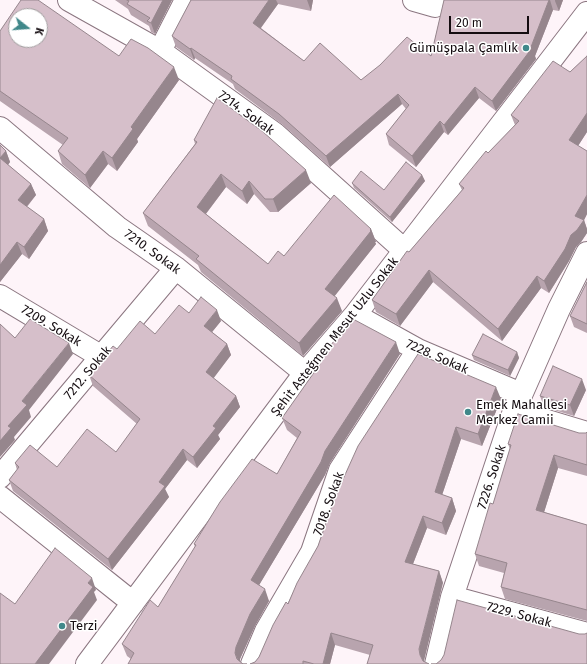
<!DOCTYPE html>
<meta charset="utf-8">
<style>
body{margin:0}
#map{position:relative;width:587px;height:664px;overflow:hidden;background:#fef4f9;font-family:"Fira Sans",sans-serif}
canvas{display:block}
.north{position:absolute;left:8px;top:8px;width:40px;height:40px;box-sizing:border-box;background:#fff;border:1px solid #a19e9f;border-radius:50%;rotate:107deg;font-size:11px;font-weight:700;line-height:16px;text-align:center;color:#140c10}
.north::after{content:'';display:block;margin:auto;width:14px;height:18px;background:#40888a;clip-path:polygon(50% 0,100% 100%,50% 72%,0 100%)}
.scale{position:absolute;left:449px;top:16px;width:80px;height:18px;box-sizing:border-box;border:2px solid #140c10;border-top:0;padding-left:5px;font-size:12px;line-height:14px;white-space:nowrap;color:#140c10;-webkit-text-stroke:3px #fff;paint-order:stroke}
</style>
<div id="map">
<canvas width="587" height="664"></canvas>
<div class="north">K</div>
<div class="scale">20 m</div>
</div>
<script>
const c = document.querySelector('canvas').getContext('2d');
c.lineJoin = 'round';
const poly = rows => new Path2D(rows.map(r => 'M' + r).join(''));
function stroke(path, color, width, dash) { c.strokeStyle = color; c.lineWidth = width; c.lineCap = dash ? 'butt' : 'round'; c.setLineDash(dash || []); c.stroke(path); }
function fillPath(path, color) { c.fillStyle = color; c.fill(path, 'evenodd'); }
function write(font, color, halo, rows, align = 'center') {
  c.font = font + ' "Fira Sans",sans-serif'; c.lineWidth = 3; c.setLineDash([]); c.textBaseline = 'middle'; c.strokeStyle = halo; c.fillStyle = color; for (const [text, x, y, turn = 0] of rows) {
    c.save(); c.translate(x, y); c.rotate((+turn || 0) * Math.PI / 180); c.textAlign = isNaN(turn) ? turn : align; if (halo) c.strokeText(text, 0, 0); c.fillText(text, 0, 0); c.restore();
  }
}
const minor = poly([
 [69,0,160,51,275,134,404,250],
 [414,0,435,6,437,0],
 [160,51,186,0],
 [0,128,117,227,176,268,305,373],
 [0,296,102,357],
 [355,315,418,350,521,394],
 [514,411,587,433],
 [0,477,176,268],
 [0,497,133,603],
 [452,597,587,634],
 [87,664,305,373,355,315,587,13],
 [252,664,266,631,312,552,340,470,418,350],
 [436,664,452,597,514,411,559,309,587,253]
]);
const wall = poly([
 [115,0,172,0,155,34,151,32,149,26,131,15,128,9],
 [191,0,313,0,311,11,278,4,261,28,304,61,361,80,431,56,444,0,563,0,559,11,553,10,535,56,536,59,496,111,479,98,448,135,444,132,416,167,389,145,386,134,406,109,402,104,330,167,283,125,235,89,233,84,195,58,194,60,176,47,172,36],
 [0,31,119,56,179,80,137,139,138,142,117,171,108,164,90,188,62,164,58,151,63,145,0,101],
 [587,56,587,132,578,146,587,151,587,214,584,220,587,229,587,233,581,242,576,247,569,261,549,293,541,288,502,341,433,282,400,326,376,312,372,300,409,252,462,190,459,184,515,125,511,115,570,72],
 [194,140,311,183,278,212,270,212,254,194,247,204,226,187,206,214,268,264,284,256,371,229,376,242,375,242,376,244,334,296,342,311,303,356,201,272,198,265,148,226,143,213,195,144],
 [0,145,6,151,10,162,8,165,31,184,36,195,27,207,44,219,48,231,29,259,22,254,0,282],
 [422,175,425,181,392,222,354,188,352,183,384,190],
 [587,282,587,333,574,327,570,316],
 [189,313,221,321,212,332,227,344,231,355,213,378,236,396,240,407,218,435,220,439,197,468,187,460,165,489,169,497,112,570,13,491,9,480,17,470,15,463,57,467,116,452,137,424,93,386,89,375,117,349,155,334],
 [517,352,519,358,510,376,474,360,472,355],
 [400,354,330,463,325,475,259,585,269,601,255,626,240,659,240,661,131,659,127,656,122,644,158,607,195,547,194,544,277,474,297,438,287,430,282,418,319,366,317,361],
 [586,390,574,416,544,407,540,396],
 [501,399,482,446,461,439,442,495,452,498,456,511,446,535,427,528,413,564,439,571,443,583,370,655,335,645,330,664,250,664,255,662,259,657,318,546,335,497],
 [587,432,587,476,558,468,544,512,587,525,587,621,505,599,501,587,504,573,479,566,475,554,493,504,510,449,508,444,579,433,586,433]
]);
const shadedWall = poly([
 [163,0,172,0,155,34,151,23],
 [269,0,276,0,278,4,257,33,253,23],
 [307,0,313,0,311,11],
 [549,0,550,0,553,10,535,56,536,59,496,111,492,101,531,47],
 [555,0,563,0,559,11,555,1],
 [191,48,195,58,194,60,190,49],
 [174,67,179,80,137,139,138,142,117,171,112,158,131,127],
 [475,87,479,98,448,135,444,125],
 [398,94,402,104,330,167,326,156],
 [587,113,587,132,574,152,569,140],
 [440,121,444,132,416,167,412,156],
 [6,151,10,162,4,170,0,158],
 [103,151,108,164,90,188,85,175],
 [306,170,311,183,278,212,273,199],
 [221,174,226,187,201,220,197,207],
 [422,175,425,181,392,222,390,217],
 [249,181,254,194,247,204,242,191],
 [31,184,36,195,22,212,18,200],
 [587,195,587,214,584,220,587,229,587,233,581,242,576,247,569,261,549,293,544,281,575,216],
 [44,219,48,231,29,259,24,247],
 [371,229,376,242,375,242,376,244,330,302,325,289],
 [17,242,22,254,0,282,0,265],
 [429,270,433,282,400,326,396,314],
 [537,276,541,288,502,341,498,329],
 [337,298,342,311,303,356,299,343],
 [217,310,221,321,208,337,204,326],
 [396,342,400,354,330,463,325,475,255,592,251,580,325,451],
 [69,343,73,354,29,410,31,417,14,437,15,440,0,457,0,441,22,401],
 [227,344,231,355,210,383,206,372],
 [517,352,519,358,510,376,508,370],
 [582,379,586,390,574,416,570,405],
 [496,387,501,399,482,446,478,434],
 [236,396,240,407,218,435,220,439,197,468,193,457,213,426],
 [456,427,461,439,439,504,435,492],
 [183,449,187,460,165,489,169,497,112,570,108,559,159,482],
 [554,455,558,468,541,522,536,510],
 [452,498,456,511,446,535,442,523],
 [423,516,427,528,409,574,405,562],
 [439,571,443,583,424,661,424,664,420,655,419,649],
 [92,578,96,590,94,592,97,600,49,664,35,664,88,583],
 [265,589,269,601,255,626,240,659,240,664,235,653,236,647,250,614],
 [331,633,335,645,330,664,323,664]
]);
const building = poly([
 [21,0,38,0,119,56,131,39,148,48,174,67,131,127,133,129,112,158,103,151,85,175,58,151,68,138,0,91,0,31,21,0],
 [16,16,40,16,40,40,16,40,16,16],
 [127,0,163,0,151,23,147,21,150,18,127,4,129,1,127,0],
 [191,0,269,0,253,23,304,61,320,43,361,80,380,65,407,37,431,56,444,0,549,0,531,47,532,48,492,101,475,87,444,125,440,121,412,156,386,134,409,105,398,94,326,156,279,114,231,79,232,76,191,48,190,49,172,36,191,0],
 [587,56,587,113,569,140,587,151,587,195,575,216,584,220,577,230,571,235,565,249,544,281,537,276,498,329,429,270,396,314,372,300,407,251,409,252,464,188,459,184,486,151,488,153,519,121,511,115,553,61,570,72,587,56],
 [217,98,262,131,306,170,273,199,265,199,249,181,242,191,221,174,197,207,268,264,278,251,284,256,334,195,371,229,370,230,371,231,325,289,337,298,299,343,196,259,199,256,143,213,197,142,194,140,217,98],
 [0,145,6,151,0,158,0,145],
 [0,158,31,184,18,200,44,219,24,247,17,242,0,265,0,158],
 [406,162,422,175,390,217,352,183,361,171,384,190,406,162],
 [587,282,587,324,570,316,587,282],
 [201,297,217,310,204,326,227,344,206,372,236,396,213,426,216,428,193,457,183,449,159,482,165,486,108,559,9,480,19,467,15,463,30,445,57,467,87,429,116,452,140,419,89,375,113,346,117,349,140,321,155,334,179,305,189,313,201,297],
 [30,319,69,343,22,401,27,405,8,426,11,428,0,441,0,324,15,338,30,319],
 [353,319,396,342,325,451,321,462,251,580,265,589,250,614,236,647,235,653,237,659,243,664,247,664,128,664,134,653,122,644,150,600,158,607,196,545,194,544,220,502,252,459,277,474,301,432,282,418,320,364,317,361,353,319],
 [483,334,517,352,508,370,472,355,483,334],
 [418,354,496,387,478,434,456,427,435,492,452,498,442,523,423,516,405,562,439,571,419,649,420,655,423,661,429,664,367,664,373,645,331,633,323,664,314,664,303,661,303,664,250,664,255,662,259,657,273,625,286,602,288,604,297,583,318,546,335,497,358,446,418,354],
 [553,366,582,379,570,405,540,396,553,366],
 [518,414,579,433,586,433,587,432,587,465,554,455,536,510,587,525,587,610,501,587,507,563,475,554,490,503,493,504,511,445,508,444,518,414],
 [55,548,92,578,88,583,93,587,35,664,0,664,0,593,15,604,55,548],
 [457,600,579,634,585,634,587,633,587,664,431,664,436,664,441,660,444,655,457,600]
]);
const markers = [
 [526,48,4,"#40888a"],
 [468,412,4,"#40888a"],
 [62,626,4,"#40888a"]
];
const poiNames = [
 ["Gümüşpala Çamlık",518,48,"right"],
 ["Emek Mahallesi",476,405],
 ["Merkez Camii",476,420],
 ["Terzi",70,626]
];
const streetNames = [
 ["7214. Sokak",246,113,36],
 ["7210. Sokak",152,252,36],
 ["7209. Sokak",51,326,31],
 ["Şehit Asteğmen Mesut Uzlu Sokak",335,337,-52],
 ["7228. Sokak",437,357,24],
 ["7212. Sokak",88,373,-50],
 ["7226. Sokak",492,477,-72],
 ["7018. Sokak",329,504,-70],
 ["7229. Sokak",519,615,15]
];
stroke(minor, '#8b7680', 24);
stroke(minor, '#fff', 22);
fillPath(wall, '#b8a4ae');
fillPath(shadedWall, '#96868d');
fillPath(building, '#d6bfca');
stroke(building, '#96868d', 1);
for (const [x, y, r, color] of markers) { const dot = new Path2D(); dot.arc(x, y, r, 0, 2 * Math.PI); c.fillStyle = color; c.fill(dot); stroke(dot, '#fff', 1.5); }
write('13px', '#140c10', '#fff', poiNames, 'left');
write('13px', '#140c10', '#fff', streetNames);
</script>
